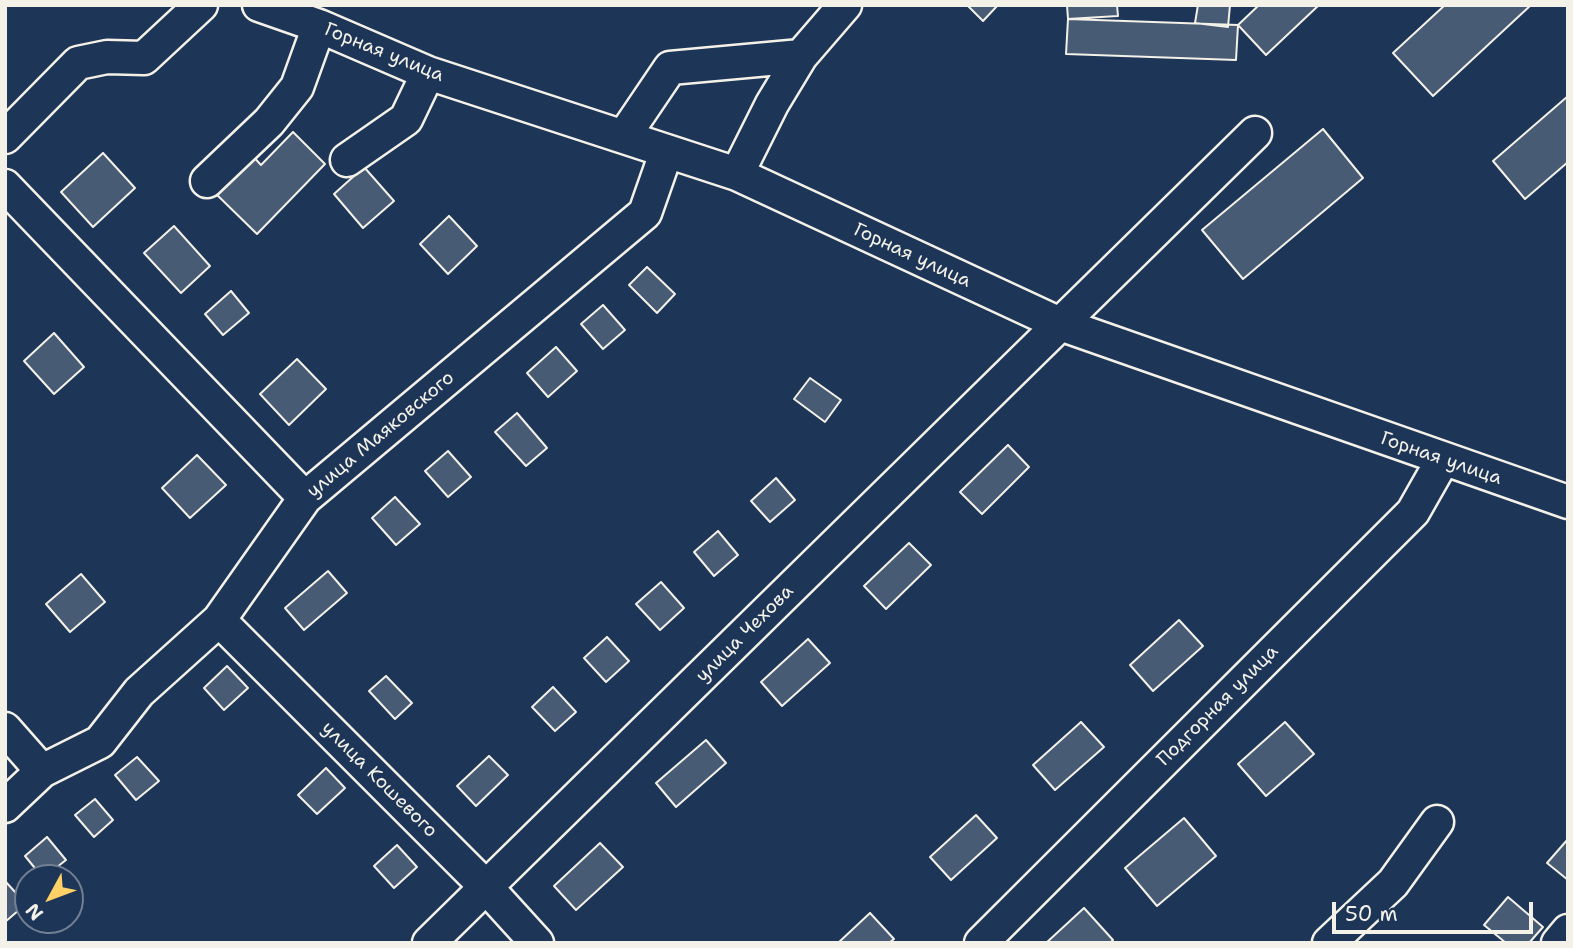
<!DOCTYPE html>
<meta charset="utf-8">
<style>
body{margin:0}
#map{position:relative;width:1573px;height:948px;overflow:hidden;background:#1d3557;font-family:"Shantell Sans",sans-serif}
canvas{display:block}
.frame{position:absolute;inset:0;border:7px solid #f4f1e8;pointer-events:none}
.north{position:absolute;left:14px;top:864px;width:70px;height:70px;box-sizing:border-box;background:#1d3557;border:2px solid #738091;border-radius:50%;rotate:229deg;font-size:19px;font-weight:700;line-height:28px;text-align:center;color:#f4f1e8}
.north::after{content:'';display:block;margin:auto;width:24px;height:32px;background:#ffd166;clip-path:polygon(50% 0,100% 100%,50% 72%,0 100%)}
.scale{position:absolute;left:1332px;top:902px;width:201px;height:32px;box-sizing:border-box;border:4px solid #f4f1e8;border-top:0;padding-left:9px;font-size:21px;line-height:24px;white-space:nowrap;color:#f4f1e8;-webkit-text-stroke:5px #1d3557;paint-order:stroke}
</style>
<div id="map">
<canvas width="1573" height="948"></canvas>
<div class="frame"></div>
<div class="north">N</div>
<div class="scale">50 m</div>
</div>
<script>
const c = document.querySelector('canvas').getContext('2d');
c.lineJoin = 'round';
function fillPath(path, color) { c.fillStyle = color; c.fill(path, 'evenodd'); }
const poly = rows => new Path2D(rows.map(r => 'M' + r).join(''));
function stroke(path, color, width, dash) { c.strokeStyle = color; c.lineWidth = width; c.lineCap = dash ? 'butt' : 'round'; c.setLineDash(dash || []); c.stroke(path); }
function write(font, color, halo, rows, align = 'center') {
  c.font = font + ' "Shantell Sans",sans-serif'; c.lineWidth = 6; c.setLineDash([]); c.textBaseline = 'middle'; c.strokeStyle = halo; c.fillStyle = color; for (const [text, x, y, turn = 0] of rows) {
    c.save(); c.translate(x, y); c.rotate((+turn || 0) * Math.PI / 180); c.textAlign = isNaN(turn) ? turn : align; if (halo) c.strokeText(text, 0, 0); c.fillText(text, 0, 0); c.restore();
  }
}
const building = poly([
 [967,5,998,5,983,21,967,5],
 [1067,5,1117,5,1118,16,1068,19,1067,5],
 [1198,5,1230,5,1228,27,1195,23,1198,5],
 [1259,5,1319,5,1266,55,1238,25,1259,5],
 [1445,5,1531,5,1433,96,1393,53,1445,5],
 [1068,19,1238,25,1236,60,1066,54,1068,19],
 [1568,96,1568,162,1525,199,1493,161,1568,96],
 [1323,129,1363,178,1243,279,1202,230,1323,129],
 [293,132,325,164,257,234,213,191,250,153,261,165,293,132],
 [103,153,135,188,93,227,61,192,103,153],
 [364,167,394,201,363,228,334,194,364,167],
 [449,216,477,246,448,274,420,244,449,216],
 [174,226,210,266,181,293,144,253,174,226],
 [647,267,675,294,657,313,629,285,647,267],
 [231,291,249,313,223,335,205,314,231,291],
 [603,305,625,330,603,349,581,324,603,305],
 [54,333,84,367,54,394,24,361,54,333],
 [556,347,577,371,548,397,527,373,556,347],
 [297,359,326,389,289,425,260,394,297,359],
 [810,378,841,400,825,422,794,399,810,378],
 [517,413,547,448,526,466,495,432,517,413],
 [1008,445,1029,467,982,514,960,492,1008,445],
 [448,451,471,477,448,497,425,471,448,451],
 [197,455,226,485,190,518,162,488,197,455],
 [776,478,795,500,770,522,751,501,776,478],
 [395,497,420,524,396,545,372,518,395,497],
 [718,531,738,555,714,576,694,552,718,531],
 [909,543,931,565,886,609,864,586,909,543],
 [328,571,347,593,304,630,285,608,328,571],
 [81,574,105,602,70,632,46,604,81,574],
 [661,582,684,608,660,630,636,604,661,582],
 [1179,620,1203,646,1153,691,1130,665,1179,620],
 [607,637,629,661,606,682,584,658,607,637],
 [808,639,830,663,782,706,761,682,808,639],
 [227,666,248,688,224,710,204,688,227,666],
 [386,676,412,703,395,719,369,691,386,676],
 [553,687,576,712,555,731,532,707,553,687],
 [1081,722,1104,747,1055,790,1033,765,1081,722],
 [1285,722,1314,754,1266,796,1238,764,1285,722],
 [706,740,726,763,676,807,656,783,706,740],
 [489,756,508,775,476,806,457,786,489,756],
 [137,757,159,781,136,800,115,775,137,757],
 [326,768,345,788,317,814,298,795,326,768],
 [95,799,113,820,94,837,75,815,95,799],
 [976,815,997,838,951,880,930,857,976,815],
 [1184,818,1216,856,1157,906,1125,868,1184,818],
 [47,837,66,860,43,878,25,856,47,837],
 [1568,839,1568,880,1547,863,1568,839],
 [600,843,623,867,576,910,554,886,600,843],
 [397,845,417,867,394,888,374,866,397,845],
 [5,881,26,904,5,922,5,881],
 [1508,897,1543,927,1529,943,1506,943,1484,925,1508,897],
 [1084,908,1113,940,1110,943,1046,943,1084,908],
 [870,913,894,939,889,943,838,943,870,913]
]);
const minor = poly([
 [259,5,319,26,428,73,737,174,1060,324,1568,502],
 [624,136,670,68,801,56],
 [5,137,78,63,107,57,144,58,201,5],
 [347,160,406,119,428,73],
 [737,174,772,104,801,56,845,5],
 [207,181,269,122,297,87,319,26],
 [5,186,305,498],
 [219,620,487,888,537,943],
 [5,729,42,771],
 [5,806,42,771,100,742,139,692,219,620,305,498,645,213,666,153],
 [429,943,1255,133],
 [981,943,1413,512,1442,461],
 [1329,943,1393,883,1437,822],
 [1558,943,1568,931]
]);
const streetNames = [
 ["Горная улица",384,53,22],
 ["Горная улица",912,256,25],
 ["улица Маяковского",381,435,-40],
 ["Горная улица",1441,459,19],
 ["улица Чехова",745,634,-45],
 ["Подгорная улица",1218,706,-45],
 ["улица Кошевого",379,780,45]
];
fillPath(building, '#485b74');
stroke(building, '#f4f1e8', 2);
stroke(minor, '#f4f1e8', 37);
stroke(minor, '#1d3557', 32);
write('19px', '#f4f1e8', '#1d3557', streetNames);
</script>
